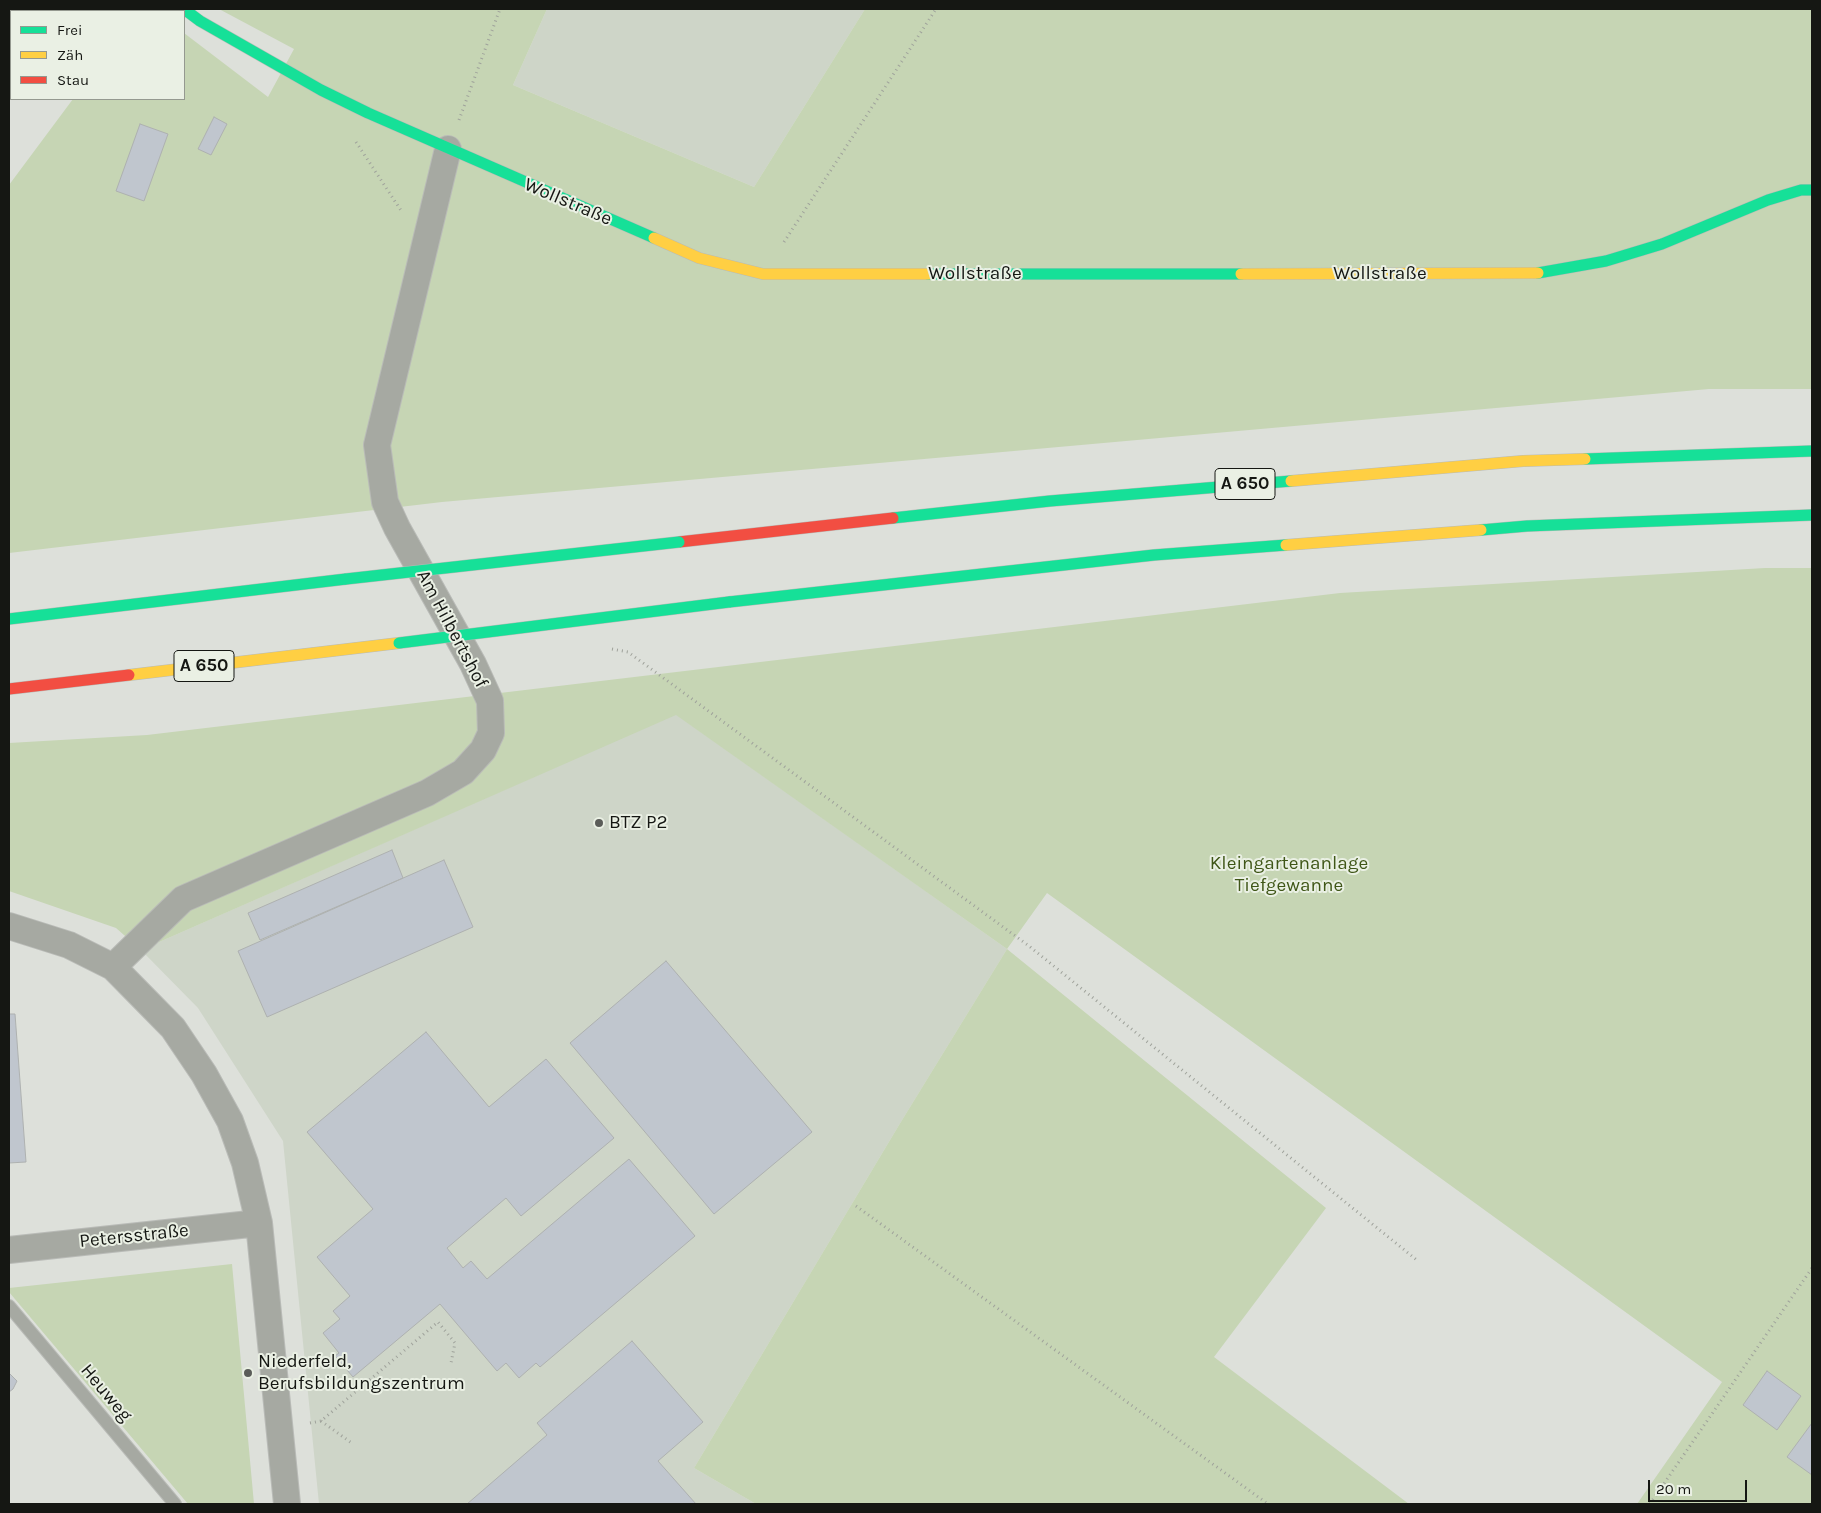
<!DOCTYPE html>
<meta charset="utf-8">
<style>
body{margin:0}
#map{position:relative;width:1821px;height:1513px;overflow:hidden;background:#dde0da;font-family:Karla,sans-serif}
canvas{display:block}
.frame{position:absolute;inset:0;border:10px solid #151713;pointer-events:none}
.legend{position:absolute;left:10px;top:10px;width:175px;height:90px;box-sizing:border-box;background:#eaf0e4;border:1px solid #959990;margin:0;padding:6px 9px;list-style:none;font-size:15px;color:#151713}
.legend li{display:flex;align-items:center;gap:10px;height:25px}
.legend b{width:25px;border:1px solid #959990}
.scale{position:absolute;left:1648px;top:1480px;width:99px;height:22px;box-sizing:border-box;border:2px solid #151713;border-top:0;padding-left:6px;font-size:15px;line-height:18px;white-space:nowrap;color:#151713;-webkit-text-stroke:4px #eaf0e4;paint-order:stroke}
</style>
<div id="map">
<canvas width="1821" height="1513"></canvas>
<div class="frame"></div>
<ul class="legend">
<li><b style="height:6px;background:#16e098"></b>Frei</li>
<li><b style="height:6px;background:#ffcf43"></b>Zäh</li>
<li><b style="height:6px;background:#f24e42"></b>Stau</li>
</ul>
<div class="scale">20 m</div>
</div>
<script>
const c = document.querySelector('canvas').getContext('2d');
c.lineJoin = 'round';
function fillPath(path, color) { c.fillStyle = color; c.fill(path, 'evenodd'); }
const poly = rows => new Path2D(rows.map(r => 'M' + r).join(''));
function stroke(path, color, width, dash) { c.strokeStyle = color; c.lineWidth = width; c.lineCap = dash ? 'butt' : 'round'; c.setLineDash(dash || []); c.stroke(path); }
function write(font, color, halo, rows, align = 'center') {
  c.font = font + ' Karla,sans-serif'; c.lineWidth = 4; c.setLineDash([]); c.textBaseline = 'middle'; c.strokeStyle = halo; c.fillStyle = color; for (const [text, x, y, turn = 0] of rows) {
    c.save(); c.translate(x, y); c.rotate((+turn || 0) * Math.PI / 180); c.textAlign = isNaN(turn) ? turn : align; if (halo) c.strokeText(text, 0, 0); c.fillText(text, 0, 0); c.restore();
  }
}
const built = poly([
 [547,9,865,9,754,187,513,85],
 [676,714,1007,949,899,1125,694,1468,756,1504,319,1504,283,1141,198,1008,141,950]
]);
const green = poly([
 [112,9,153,9,156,11,115,11],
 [219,9,547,9,513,85,754,187,865,9,1812,9,1812,389,1709,389,442,502,9,553,9,185,73,99,184,99,184,33,268,97,294,49],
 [1765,568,1812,568,1812,1504,1637,1504,1722,1382,1047,893,1007,949,1326,1208,1214,1357,1409,1504,756,1504,694,1468,899,1125,1007,949,676,715,141,950,116,928,9,891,9,743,147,735,1340,593],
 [232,1264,254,1504,188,1504,9,1292,9,1288]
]);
const building = poly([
 [9,9,41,9,39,11,11,11,11,42,10,44,9,9],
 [214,117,227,124,211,155,198,149,214,117],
 [140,124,168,134,144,201,116,191,140,124],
 [392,850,403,878,260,940,248,913,392,850],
 [444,860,473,927,267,1017,238,951,444,860],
 [666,961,812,1132,714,1214,570,1043,666,961],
 [9,1014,15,1014,26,1162,9,1163,9,1014],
 [426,1032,489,1107,546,1059,614,1138,521,1216,506,1198,447,1248,463,1268,471,1261,487,1279,629,1159,695,1236,540,1367,536,1363,519,1378,506,1363,497,1371,440,1304,353,1377,335,1356,339,1353,323,1333,340,1319,333,1311,350,1296,317,1257,373,1209,307,1132,426,1032],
 [632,1341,703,1422,658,1461,696,1504,467,1504,547,1435,537,1423,632,1341],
 [1767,1371,1801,1396,1777,1430,1743,1405,1767,1371],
 [9,1373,17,1381,13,1389,9,1392,9,1373],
 [1812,1423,1812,1475,1787,1457,1812,1423]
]);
const path = poly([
 [459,120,500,9],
 [356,142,402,212],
 [784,242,936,9],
 [612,649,628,652,1029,946,1418,1261],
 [856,1206,1268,1504],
 [321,1421,353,1444],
 [310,1423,321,1421,438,1322,455,1343,451,1363],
 [1650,1504,1812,1268]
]);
const lane = poly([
 [77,11,80,9],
 [9,89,11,86],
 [9,1306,175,1504]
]);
const street = poly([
 [9,926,69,945,113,967,173,1028,204,1074,230,1121,245,1163,259,1223,287,1504],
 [113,967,183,899,427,793,463,772,483,750,491,733,490,701,473,664,397,528,385,502,377,445,448,149],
 [9,1250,259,1223]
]);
const fast = poly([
 [184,9,200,21,321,90,368,113,654,238],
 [1538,273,1606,261,1662,244,1768,200,1801,190,1812,190],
 [928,274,1241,274],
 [1585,459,1812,451],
 [893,518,1050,501,1291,481],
 [1481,530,1527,526,1812,515],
 [729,602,1154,555,1286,545],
 [9,619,346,579]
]);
const slow = poly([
 [654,238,699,258,763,274,928,274],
 [1241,274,1538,273],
 [1291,481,1523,461,1585,459],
 [1286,545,1481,530],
 [129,675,399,643]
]);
const jam = poly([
 [679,542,893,518],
 [9,689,129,675]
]);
const fastBridge = poly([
 [346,579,679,542],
 [399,643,729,602]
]);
const markers = [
 [599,823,5,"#5b5d59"],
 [248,1373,5,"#5b5d59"]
];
const shields = [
 [1245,484,60],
 [204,666,60]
];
const shieldNames = [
 ["A 650",1245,484],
 ["A 650",204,666]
];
const streetNames = [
 ["Wollstraße",568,202,23],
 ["Wollstraße",975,274],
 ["Wollstraße",1380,274],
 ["Am Hilbertshof",452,629,62],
 ["Petersstraße",134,1236,-6],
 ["Heuweg",106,1393,50]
];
const poiNames = [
 ["BTZ P2",609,823],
 ["Niederfeld,",258,1362],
 ["Berufsbildungszentrum",258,1384]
];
const parkNames = [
 ["Kleingartenanlage",1289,864],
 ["Tiefgewanne",1289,886]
];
fillPath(built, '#ced5c8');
fillPath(green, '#c6d5b4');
fillPath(building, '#c0c6ce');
stroke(building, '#aeb1b0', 1);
stroke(lane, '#b9bbb7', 14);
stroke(street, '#b9bbb7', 28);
stroke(fast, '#b9bbb7', 12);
stroke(slow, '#b9bbb7', 12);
stroke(jam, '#b9bbb7', 12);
stroke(path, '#9fa29b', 3, [1, 4]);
stroke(lane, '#a6a9a2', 12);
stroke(street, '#a6a9a2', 26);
stroke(fast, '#16e098', 11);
stroke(slow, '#ffcf43', 11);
stroke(jam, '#f24e42', 11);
stroke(fastBridge, '#b9bbb7', 12, []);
stroke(fastBridge, '#16e098', 11);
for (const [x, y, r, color] of markers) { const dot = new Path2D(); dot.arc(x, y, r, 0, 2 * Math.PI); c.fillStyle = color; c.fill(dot); stroke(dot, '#eaf0e4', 2); }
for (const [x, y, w] of shields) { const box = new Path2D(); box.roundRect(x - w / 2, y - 15.5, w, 31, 4); c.fillStyle = '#eaf0e4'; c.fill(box); stroke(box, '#151713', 1); }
write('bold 18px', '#151713', null, shieldNames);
write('19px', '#151713', '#eaf0e4', streetNames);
write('19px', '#151713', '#eaf0e4', poiNames, 'left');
write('19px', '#3f5617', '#eaf0e4', parkNames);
</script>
